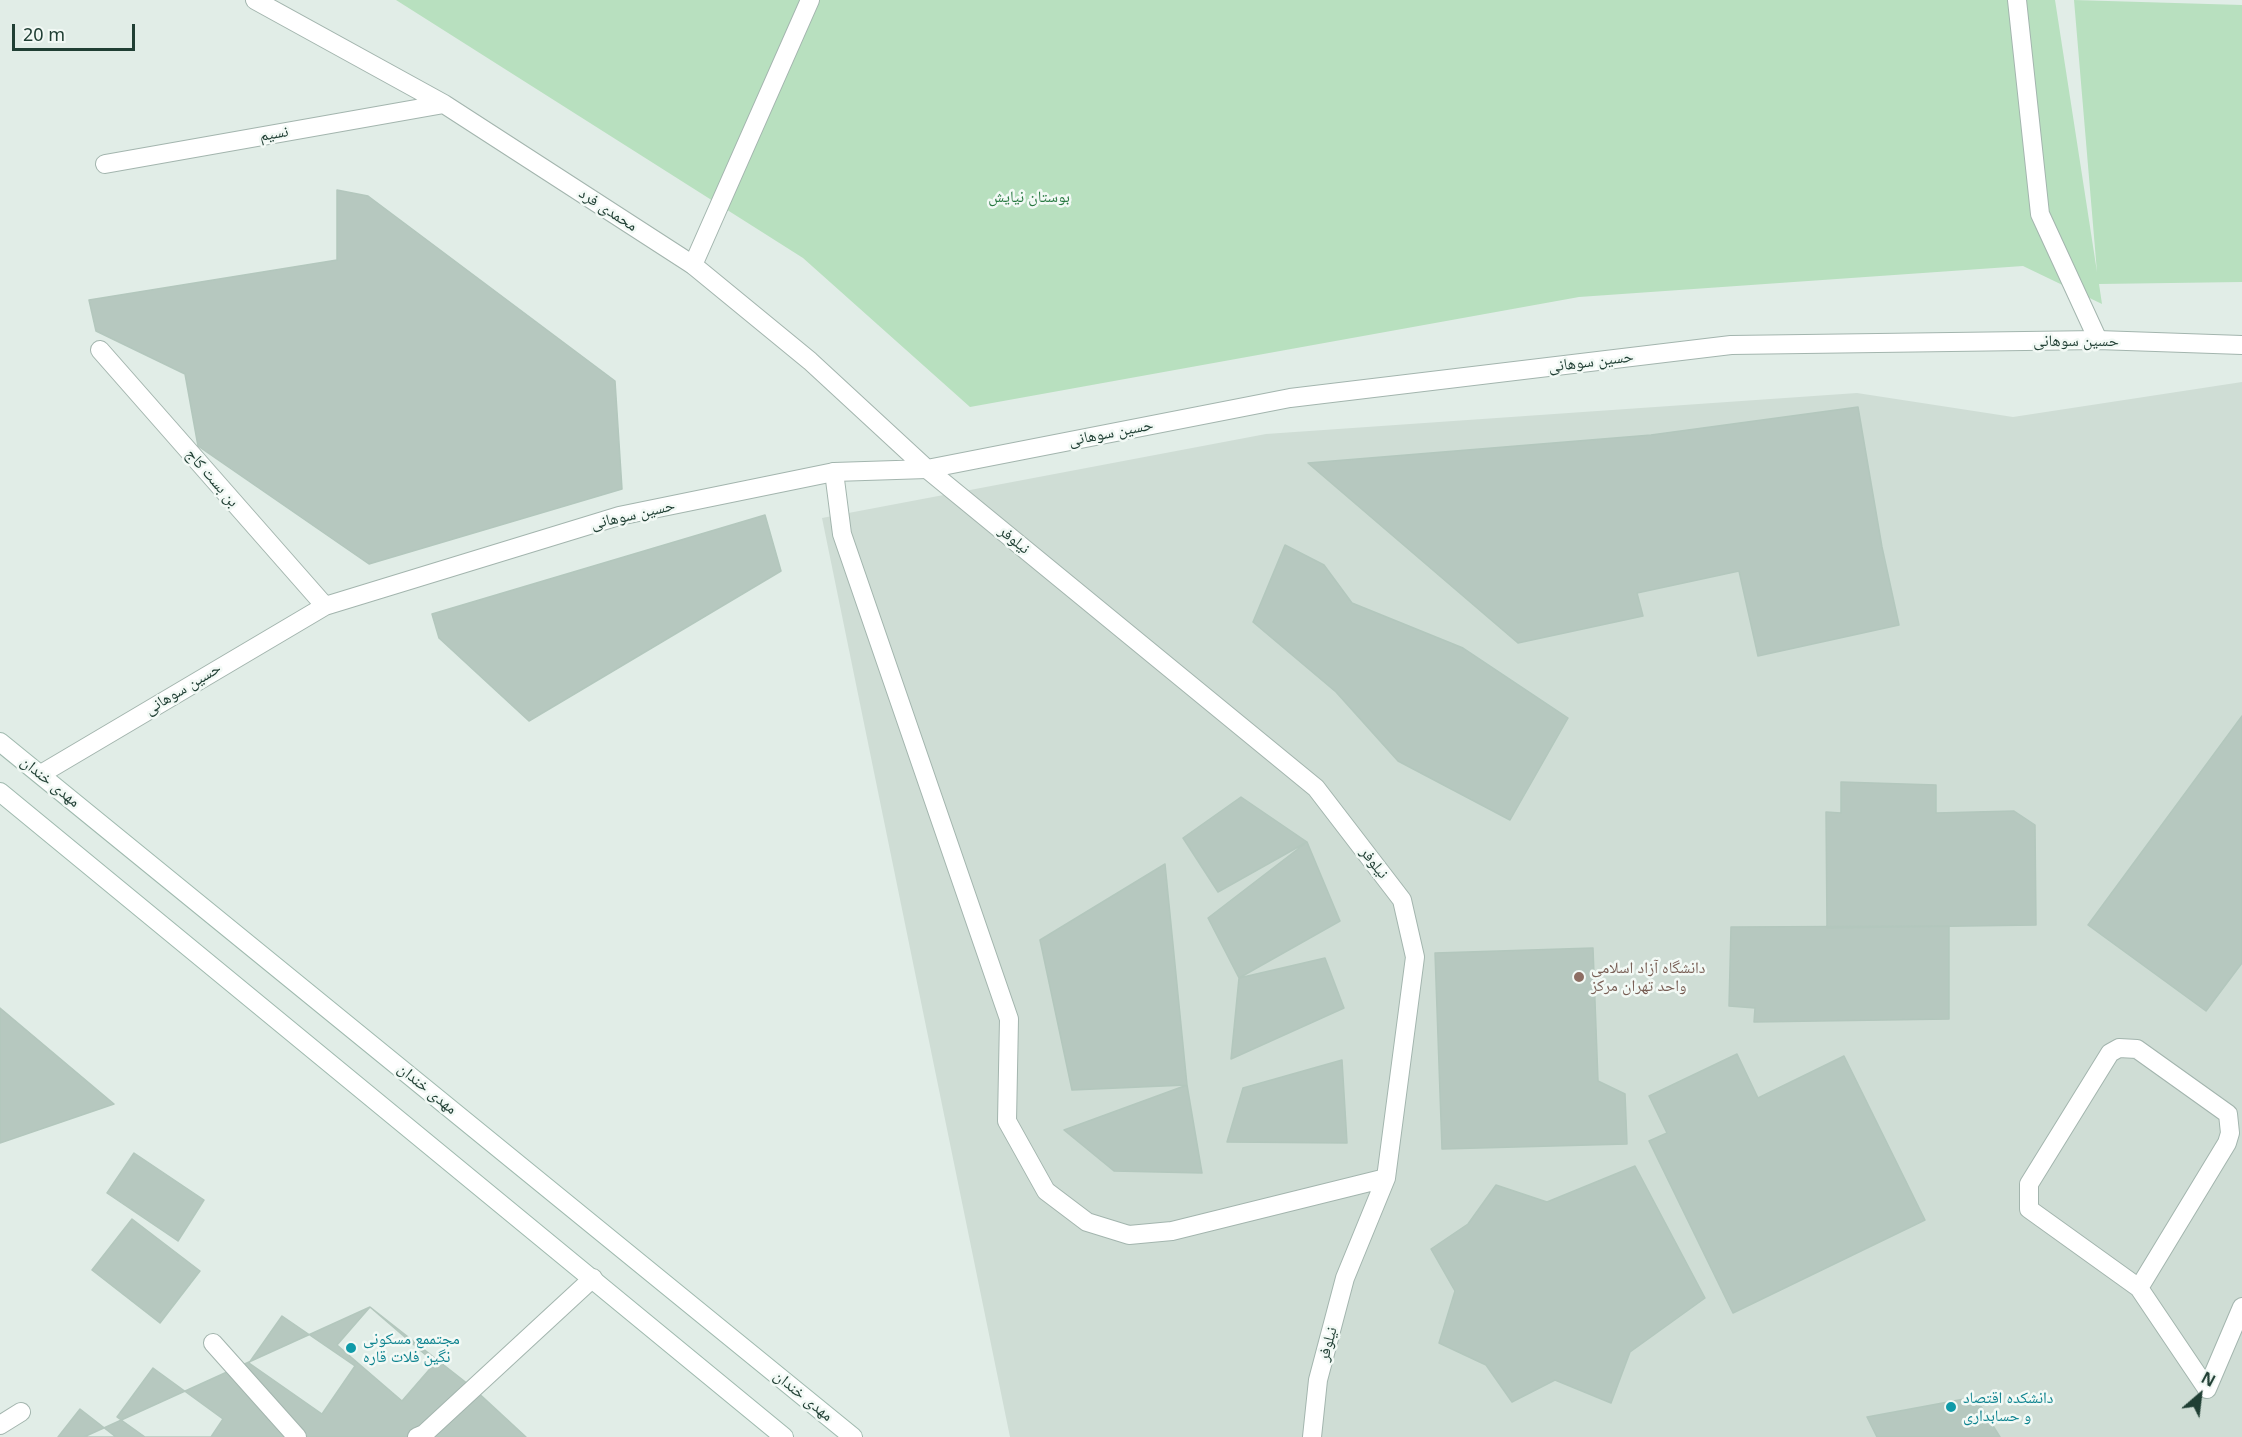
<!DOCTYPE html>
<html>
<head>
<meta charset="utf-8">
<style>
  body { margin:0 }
  #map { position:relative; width:2242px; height:1437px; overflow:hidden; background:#e1ede7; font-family:"Noto Sans",sans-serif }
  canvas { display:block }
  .north { position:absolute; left:2170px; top:1365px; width:60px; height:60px; -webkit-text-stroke:4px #f2f9f5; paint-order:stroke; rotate:28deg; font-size:16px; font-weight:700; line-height:24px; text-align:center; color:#203f34 }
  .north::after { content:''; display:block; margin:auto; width:21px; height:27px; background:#203f34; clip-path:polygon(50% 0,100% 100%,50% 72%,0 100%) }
  .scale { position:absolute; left:12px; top:24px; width:123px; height:27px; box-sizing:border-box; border:3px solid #203f34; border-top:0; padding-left:8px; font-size:18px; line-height:21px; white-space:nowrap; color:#203f34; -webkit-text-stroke:4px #f2f9f5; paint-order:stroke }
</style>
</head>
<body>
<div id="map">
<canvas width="2242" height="1437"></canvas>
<div class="north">N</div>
<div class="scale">20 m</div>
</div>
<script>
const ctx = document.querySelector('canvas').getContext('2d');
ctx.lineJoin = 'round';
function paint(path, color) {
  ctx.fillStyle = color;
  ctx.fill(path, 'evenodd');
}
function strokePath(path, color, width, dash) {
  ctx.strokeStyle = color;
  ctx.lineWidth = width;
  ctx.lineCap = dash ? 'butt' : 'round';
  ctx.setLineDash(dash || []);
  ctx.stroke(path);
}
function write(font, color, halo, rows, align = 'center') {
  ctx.font = font + ' "Noto Sans","Noto Naskh Arabic",sans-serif';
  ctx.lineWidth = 5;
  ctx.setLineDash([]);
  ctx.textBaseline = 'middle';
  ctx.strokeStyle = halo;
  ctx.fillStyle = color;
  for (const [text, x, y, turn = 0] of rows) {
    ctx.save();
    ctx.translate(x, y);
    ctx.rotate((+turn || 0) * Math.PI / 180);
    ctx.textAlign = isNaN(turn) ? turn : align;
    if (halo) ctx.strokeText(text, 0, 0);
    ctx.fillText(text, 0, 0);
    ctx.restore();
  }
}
const built = new Path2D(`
  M2242 382V1437H1010L822 518 1266 434 1857 393 2013 417Z`);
const green = new Path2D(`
  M396 0H2055L2097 272 2074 0 2242 5V282L2099 284 2102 304 2023 266 1579 297 970 407 803 258Z`);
const building = new Path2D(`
  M337 190 368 196 615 381 622 489 369 564 198 446 185 374 96 331 89 300 337 260Z
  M1858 407 1882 547 1899 625 1758 656 1739 571 1637 593 1643 616 1518 643 1308 463 1651 435Z
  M765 515 781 571 529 721 439 638 432 614Z
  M1285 545 1324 565 1352 603 1463 648 1568 718 1510 820 1398 761 1336 692 1253 622Z
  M2242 716V963L2206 1011 2088 925Z
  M1841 782 1936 785V813L2014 811 2035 825 2036 925 1827 928 1826 812 1841 813Z
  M1241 797 1307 842 1218 892 1183 838Z
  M1307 842 1340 921 1239 978 1208 918Z
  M1165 864 1187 1085 1072 1090 1040 940Z
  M1949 926V1019L1754 1022 1755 1008 1729 1006 1731 927Z
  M1593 948 1598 1081 1625 1094 1627 1144 1442 1149 1435 953Z
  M1325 958 1344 1008 1231 1059 1239 978Z
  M0 1008 114 1104 0 1143Z
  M1737 1054 1758 1098 1844 1056 1925 1220 1733 1313 1649 1141 1667 1133 1649 1096Z
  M1342 1060 1347 1143 1227 1142 1243 1088Z
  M1187 1085 1202 1173 1114 1171 1064 1130Z
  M134 1153 204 1200 178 1241 107 1193Z
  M1635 1166 1705 1298 1630 1352 1611 1403 1555 1380 1512 1402 1486 1365 1439 1343 1455 1291 1431 1249 1468 1224 1496 1185 1547 1202Z
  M132 1219 200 1271 160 1323 92 1270Z
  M370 1307 435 1363 402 1401 337 1345Z
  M370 1307 473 1388 526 1437H84Z
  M282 1316 355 1366 322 1414 249 1363Z
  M153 1368 223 1419 211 1437H145L117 1417Z
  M1975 1397 2000 1437H1877L1867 1417Z
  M80 1409 116 1437H58Z`);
const service = new Path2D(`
  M2017 0 2040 214 2098 340
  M693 265 810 0
  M927 469 1316 788 1402 900 1415 957 1386 1178 1345 1278 1318 1380 1312 1437
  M834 472 842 534 1009 1019 1007 1121 1046 1191 1087 1222 1129 1235 1172 1231 1386 1178
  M2139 1288 2227 1143 2230 1133 2228 1114 2137 1049 2119 1048 2110 1053 2029 1184V1209L2139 1288 2207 1389
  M2207 1389 2242 1307`);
const minor = new Path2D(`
  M255 0 444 104 693 265 810 361 927 469
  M105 164 444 104
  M100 350 325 606
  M41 774 325 606 619 516 834 472 927 469 1290 398 1731 345 2098 340 2242 345
  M213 1343 297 1437
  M0 1425 21 1412
  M417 1437 424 1434 593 1278`);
const secondary = new Path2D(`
  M0 742 853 1437
  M0 792 784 1437`);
const markers = [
  [1579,977,6,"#8d6e63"],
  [351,1348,6,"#0f9aa8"],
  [1951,1407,6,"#0f9aa8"]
];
const streetNames = [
  ["نسیم",274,134,-10],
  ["محمدی فرد",608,210,33],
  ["حسین سوهانی",2076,341],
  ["حسین سوهانی",1591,362,-7],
  ["حسین سوهانی",1111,433,-11],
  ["بن بست کاج",212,478,49],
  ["حسین سوهانی",633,515,-13],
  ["نیلوفر",1014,540,39],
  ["حسین سوهانی",183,689,-31],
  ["مهدی خندان",50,782,39],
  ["نیلوفر",1374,863,52],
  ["مهدی خندان",427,1089,39],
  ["نیلوفر",1328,1344,-75],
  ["مهدی خندان",803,1396,39]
];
const parkNames = [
  ["بوستان نیایش",1029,197]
];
const educationNames = [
  ["دانشگاه آزاد اسلامی",1591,968],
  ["واحد تهران مرکز",1591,986]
];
const cultureNames = [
  ["مجتممع مسکونی",363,1339],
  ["نگین فلات قاره",363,1357],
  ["دانشکده اقتصاد",1963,1398],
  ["و حسابداری",1963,1416]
];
paint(built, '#cfddd5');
paint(green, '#b8e0bf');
paint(building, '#b6c8bf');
strokePath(building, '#b3c7bd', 1.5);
strokePath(service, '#a3b5ae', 20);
strokePath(minor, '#a3b5ae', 20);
strokePath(secondary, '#9fb9ae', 20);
strokePath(service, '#fff', 18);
strokePath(minor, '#fff', 18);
strokePath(secondary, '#fff', 18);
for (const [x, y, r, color] of markers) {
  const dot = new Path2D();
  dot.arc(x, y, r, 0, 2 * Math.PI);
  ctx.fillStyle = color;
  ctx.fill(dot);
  strokePath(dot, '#f2f9f5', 2);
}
write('16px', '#203f34', '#f2f9f5', streetNames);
write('16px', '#277940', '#f2f9f5', parkNames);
write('16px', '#785e54', '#f2f9f5', educationNames, 'left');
write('16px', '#0d838f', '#f2f9f5', cultureNames, 'left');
</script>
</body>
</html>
